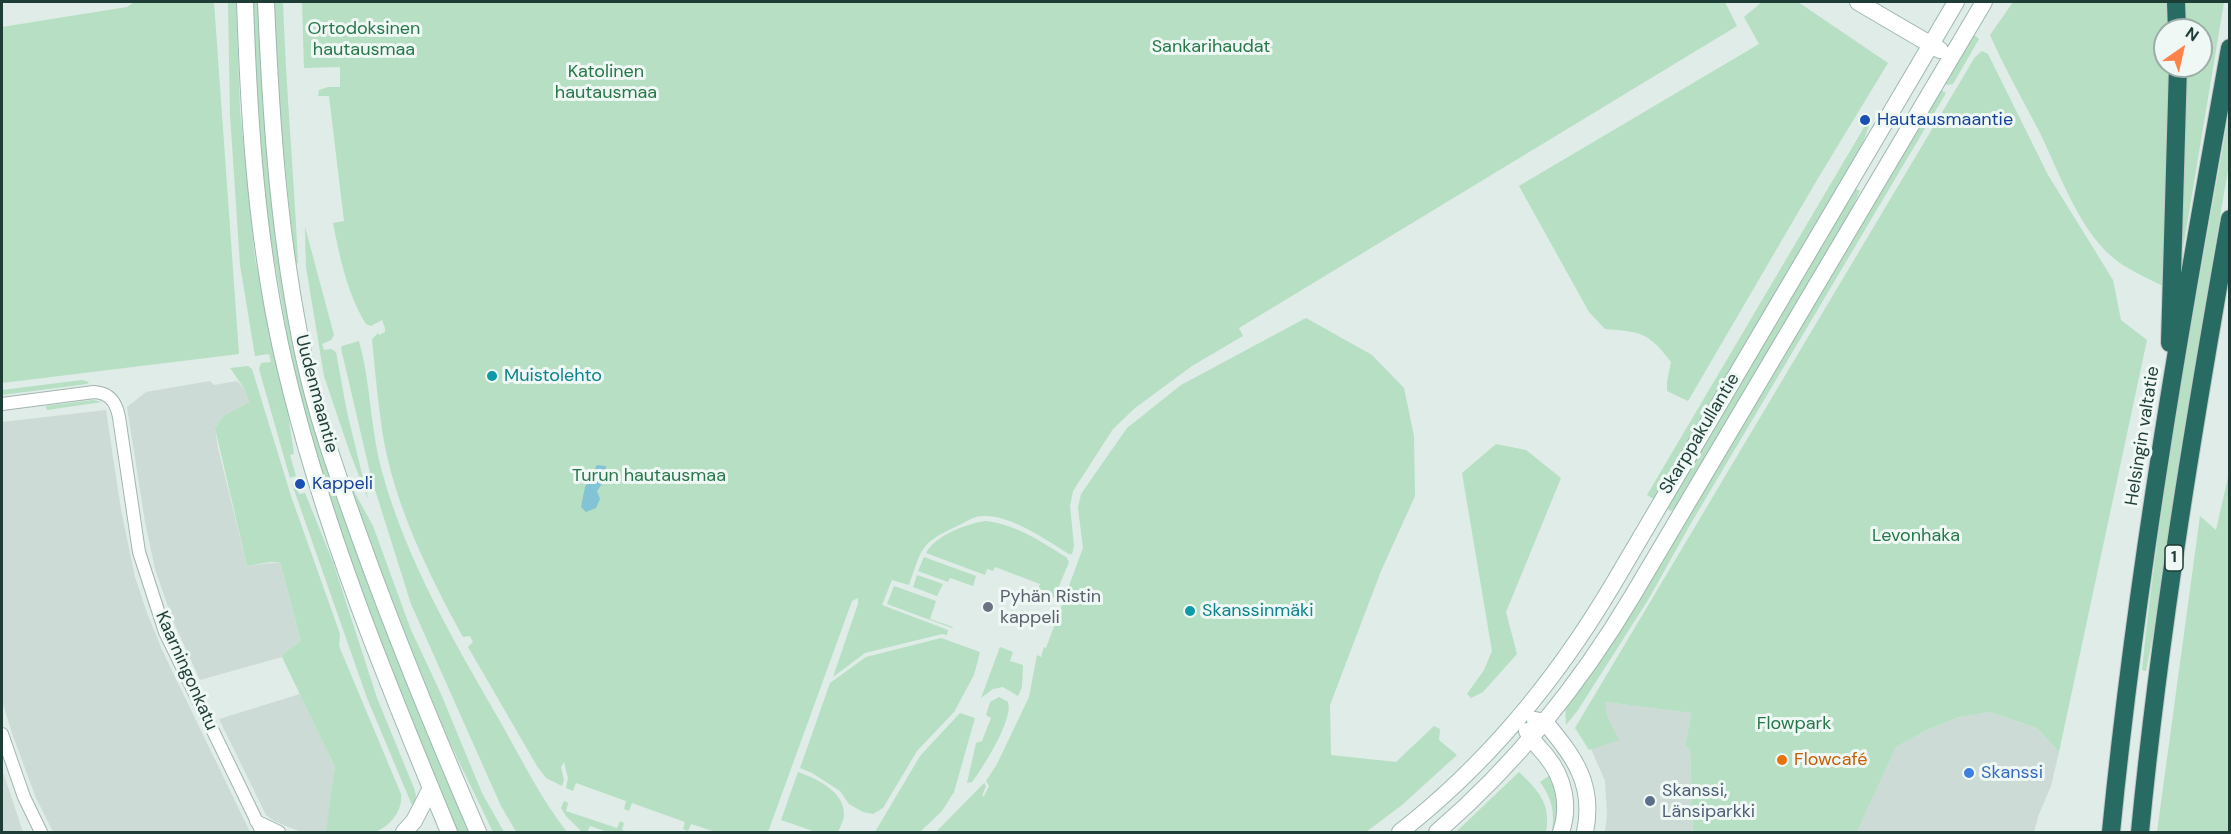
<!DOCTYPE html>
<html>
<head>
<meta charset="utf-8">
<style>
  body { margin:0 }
  #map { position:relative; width:2231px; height:834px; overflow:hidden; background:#dfece7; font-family:"DM Sans",sans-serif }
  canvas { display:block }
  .frame { position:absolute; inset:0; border:3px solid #1f3d37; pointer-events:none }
  .north { position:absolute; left:2153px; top:18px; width:60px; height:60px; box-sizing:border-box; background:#eff8f4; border:2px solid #9cada8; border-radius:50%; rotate:34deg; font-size:16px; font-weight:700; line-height:24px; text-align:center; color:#1f3d37 }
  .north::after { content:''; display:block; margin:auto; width:21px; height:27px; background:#fd834b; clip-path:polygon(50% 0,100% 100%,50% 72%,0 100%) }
</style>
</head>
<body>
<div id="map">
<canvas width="2231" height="834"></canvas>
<div class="frame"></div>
<div class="north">N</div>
</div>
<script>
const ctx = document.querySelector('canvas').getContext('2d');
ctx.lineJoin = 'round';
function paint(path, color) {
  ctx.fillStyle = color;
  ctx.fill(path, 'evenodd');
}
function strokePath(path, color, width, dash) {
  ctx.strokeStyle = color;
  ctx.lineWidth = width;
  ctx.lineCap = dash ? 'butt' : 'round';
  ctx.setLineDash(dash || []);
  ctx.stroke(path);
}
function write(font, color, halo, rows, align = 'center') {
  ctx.font = font + ' "DM Sans",sans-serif';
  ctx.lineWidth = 6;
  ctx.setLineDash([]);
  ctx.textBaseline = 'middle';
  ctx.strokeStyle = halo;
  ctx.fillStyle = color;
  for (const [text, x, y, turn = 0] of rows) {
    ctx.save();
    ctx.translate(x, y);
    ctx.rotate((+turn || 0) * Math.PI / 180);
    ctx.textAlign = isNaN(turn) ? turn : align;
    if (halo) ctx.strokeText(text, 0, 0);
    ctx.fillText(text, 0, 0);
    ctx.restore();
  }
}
const built = new Path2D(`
  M210 381 214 385 237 381 244 388 249 402 223 416 215 428 218 448 247 566 280 562 301 641 284 653 282 657 200 680 173 621 155 569 145 522 127 407 146 392Z
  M106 410 121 510 135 577 147 613 163 652 250 832H53L36 798 13 736 2 701V422Z
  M300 694 335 767 329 832H301L274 821 266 815 219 719Z
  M1605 702 1693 713 1685 747 1690 748 1693 832H1605L1607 815 1605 781 1589 744Z
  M1990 712 2037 728 2059 752 2051 786 2039 814 2034 832H1857L1896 747 1927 730 1959 717Z
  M2 769 23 832H2Z`);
const green = new Path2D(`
  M134 2H214L239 354 2 383V27L127 7Z
  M228 2H236L240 110 255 259 288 413 294 454 290 455 296 476 290 478 259 369 261 363 271 362 269 354 255 356 240 265 230 114Z
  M253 2H260L294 337 470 832H456L397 691 325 488 300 393 288 339 266 211 254 90Z
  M274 2H283C286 89 294 176 298 263L295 264 276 75Z
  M302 2H1725L1737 26 1239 328 1243 336 1192 366 1135 408 1113 429 1073 491 1070 506 1074 546 1072 554H1069C1046 540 1005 510 976 517 969 519 962 524 955 527 919 544 922 549 909 585L892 580 882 605 948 630 947 635 942 634 865 653 833 677 858 604V598L852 601 768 832H716L691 824 688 831 683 829 685 822 632 803 629 811 624 809 626 801 576 783 573 791 566 788 568 778 564 762 561 767 564 780 562 786 546 778 537 766 468 647 473 642 470 636 463 637C429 575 395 506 383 436 378 404 375 371 372 339L378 333 379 335 385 332V328L382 320 371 326 366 324C347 293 340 258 333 223L344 221 329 96H318L319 90 328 87H340V67L304 68Z
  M1762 2H1798L1888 63 1817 180 1688 401 1667 391V382L1671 362C1648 332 1642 332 1605 329L1589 312 1519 186 1759 44 1744 17Z
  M2013 2H2166L2168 30H2165V66H2168C2169 139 2169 213 2163 286 2145 277 2126 269 2111 256 2077 225 2060 174 2040 133 2023 100 2005 69 1990 35Z
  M2182 2H2224L2182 255V66H2201V30H2182Z
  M1972 33 1979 39 1953 84 1947 85 1943 83Z
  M1982 51 1988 54 2048 175 2113 280 2121 320 2147 340 2059 752 2037 728 1990 712 1959 717 1927 730 1896 747 1857 832H1693L1690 748 1685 747 1692 713 1605 702 1607 716 1619 740 1589 750 1575 728 1975 57Z
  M1939 89 1946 93 1690 525 1648 600 1578 710 1566 725 1565 707Z
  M2229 113V164L2181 447 2155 625 2146 671 2142 670C2161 483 2196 298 2229 113Z
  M1866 124 1869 126 1857 158 1655 500 1647 495Z
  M1854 188 1860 191 1848 217 1678 505 1671 511 1666 508Z
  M305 227 334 335 331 340 322 344 324 350 331 349 336 352 347 412 368 499 349 450 324 376 306 267Z
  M1306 318 1372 355 1404 388 1414 436 1415 496 1381 571 1330 705 1331 755 1396 762 1434 726 1440 729 1439 740 1457 755 1402 805 1366 832H936L984 783 986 786 982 796H984L989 786 986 781 997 764 1029 697 1037 655 1041 657 1044 647 1046 648 1083 548 1078 508 1081 494 1127 428 1181 385Z
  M359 341C371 383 370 429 382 472 407 562 455 643 501 723 522 760 541 799 567 832H517L515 830 501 806 411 604 371 477 341 348 342 346Z
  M248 366 252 369 291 496 340 634 339 646 401 794C403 810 391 826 375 832 365 834 338 833 326 832L335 767 282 657 284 653 301 641 280 562H270L247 566 215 428 223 416 249 402 244 388 230 368Z
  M82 380 89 382 87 384 2 395V390Z
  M93 400 102 402 47 410 46 406Z
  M1496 444 1526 450 1561 478 1506 612 1517 654 1483 692 1471 698 1467 694 1484 670 1492 651 1462 473Z
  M343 471 373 526 411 630 441 694 482 793 504 832H493L447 737 405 634Z
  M2229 473V832H2157L2200 516 2216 530Z
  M295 483 299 494 305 493 333 562 377 698 414 788 416 796 414 810 367 698 292 484Z
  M985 521C1016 524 1041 542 1066 557L1069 562 1054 598 1037 592 1040 584 995 567 993 571 987 569 985 575 926 553C936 535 966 524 985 521Z
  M924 557 976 576 973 586 950 578 948 582 918 571Z
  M917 575 943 584 937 596 913 587Z
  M894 586 936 601 930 619 953 627 952 628 887 604Z
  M941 638 980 652 974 675 954 712 917 751 883 808 873 814 863 812 849 804 840 791 812 773 800 768 830 683 866 657Z
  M1000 647 1013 652 1010 661 1023 665 1022 687 1018 696 1003 687 993 689 981 698Z
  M999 697 1008 702C1014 718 983 768 972 782L967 783 976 743 982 741 991 718 986 715 990 702Z
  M960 713 975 718 954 792 942 811 920 832H875L920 756Z
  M798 772C816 778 845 792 844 815 844 820 840 827 838 832H816L781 820Z
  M1519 772C1539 791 1551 804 1546 832H1456Z
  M1550 775 1559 797 1557 832H1552C1555 813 1552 798 1540 782Z
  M564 801 568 803 566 811 617 828 620 821 624 823 622 830 629 832H608L590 826 587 832H582L566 816 561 808Z`);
const water = new Path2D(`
  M597 465 606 466V478L597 491 600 499 596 508 586 512 581 507 585 487Z`);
const street = new Path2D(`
  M2 404 94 392C110 393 116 402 119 417L139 552 165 632 262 832
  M2 734 24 797 41 832
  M256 821 279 832`);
const secondary = new Path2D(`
  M245 2C249 123 257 247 285 366 323 528 386 680 449 832
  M266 2C271 121 279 240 304 357 317 419 339 479 360 538 396 638 436 735 478 832
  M1858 2 1940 50
  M1535 720 1545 722C1574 757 1595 784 1585 832
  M1527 731C1532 741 1540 748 1547 757 1564 778 1570 806 1561 832
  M404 832 414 821 431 788
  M1400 832C1486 765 1556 680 1612 586L1956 2
  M1437 832C1515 765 1580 684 1633 595L1984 2`);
const highway = new Path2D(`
  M2176 2 2177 30
  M2170 343 2178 66
  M2111 832C2137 570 2183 308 2230 48
  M2140 832C2160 626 2194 422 2230 219`);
const markers = [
  [1865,120,6,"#1a4fb4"],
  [492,376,6,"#0f9aa8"],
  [300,484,6,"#1a4fb4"],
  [988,607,6,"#6b7280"],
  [1190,611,6,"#0f9aa8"],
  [1782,760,6,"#e8710a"],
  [1969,773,6,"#3f7fe0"],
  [1650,801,6,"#5c6f8a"]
];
const shields = [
  [2174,558,18]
];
const shieldNames = [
  ["1",2174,558]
];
const parkNames = [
  ["Ortodoksinen",364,29],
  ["hautausmaa",364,50],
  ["Sankarihaudat",1211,47],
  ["Katolinen",606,72],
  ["hautausmaa",606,93],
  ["Turun hautausmaa",649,476],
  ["Levonhaka",1916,536],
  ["Flowpark",1794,724]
];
const transitNames = [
  ["Hautausmaantie",1877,120],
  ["Kappeli",312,484]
];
const cultureNames = [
  ["Muistolehto",504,376],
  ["Skanssinmäki",1202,611]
];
const streetNames = [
  ["Uudenmaantie",316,394,75],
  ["Skarppakullantie",1700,434,-59],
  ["Helsingin valtatie",2143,436,-81],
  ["Kaarningonkatu",186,671,66]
];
const worshipNames = [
  ["Pyhän Ristin",1000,597],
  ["kappeli",1000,618]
];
const foodNames = [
  ["Flowcafé",1794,760]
];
const shopNames = [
  ["Skanssi",1981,773]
];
const serviceNames = [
  ["Skanssi,",1662,791],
  ["Länsiparkki",1662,812]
];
paint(built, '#cddbd6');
paint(green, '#b6dfc3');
paint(water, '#82c3d6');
strokePath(street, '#a2b4af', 14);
strokePath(secondary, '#9db8b0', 18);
strokePath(highway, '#c0c9c7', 20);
strokePath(street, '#fff', 12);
strokePath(secondary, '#fff', 16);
strokePath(highway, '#286b62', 18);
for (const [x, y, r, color] of markers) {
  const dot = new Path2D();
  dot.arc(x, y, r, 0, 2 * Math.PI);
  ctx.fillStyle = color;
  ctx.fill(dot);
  strokePath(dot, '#eff8f4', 2);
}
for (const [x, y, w] of shields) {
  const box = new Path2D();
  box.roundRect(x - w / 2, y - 13, w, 26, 4.5);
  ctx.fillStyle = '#eff8f4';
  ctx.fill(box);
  strokePath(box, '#1f3d37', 1.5);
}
write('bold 16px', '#1f3d37', null, shieldNames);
write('18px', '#26774a', '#eff8f4', parkNames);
write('18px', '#164399', '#eff8f4', transitNames, 'left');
write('18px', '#0d838f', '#eff8f4', cultureNames, 'left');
write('18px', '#1f3d37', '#eff8f4', streetNames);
write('18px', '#5b616d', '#eff8f4', worshipNames, 'left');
write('18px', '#c56008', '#eff8f4', foodNames, 'left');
write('18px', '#366cbe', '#eff8f4', shopNames, 'left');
write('18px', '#4e5e75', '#eff8f4', serviceNames, 'left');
</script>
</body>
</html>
